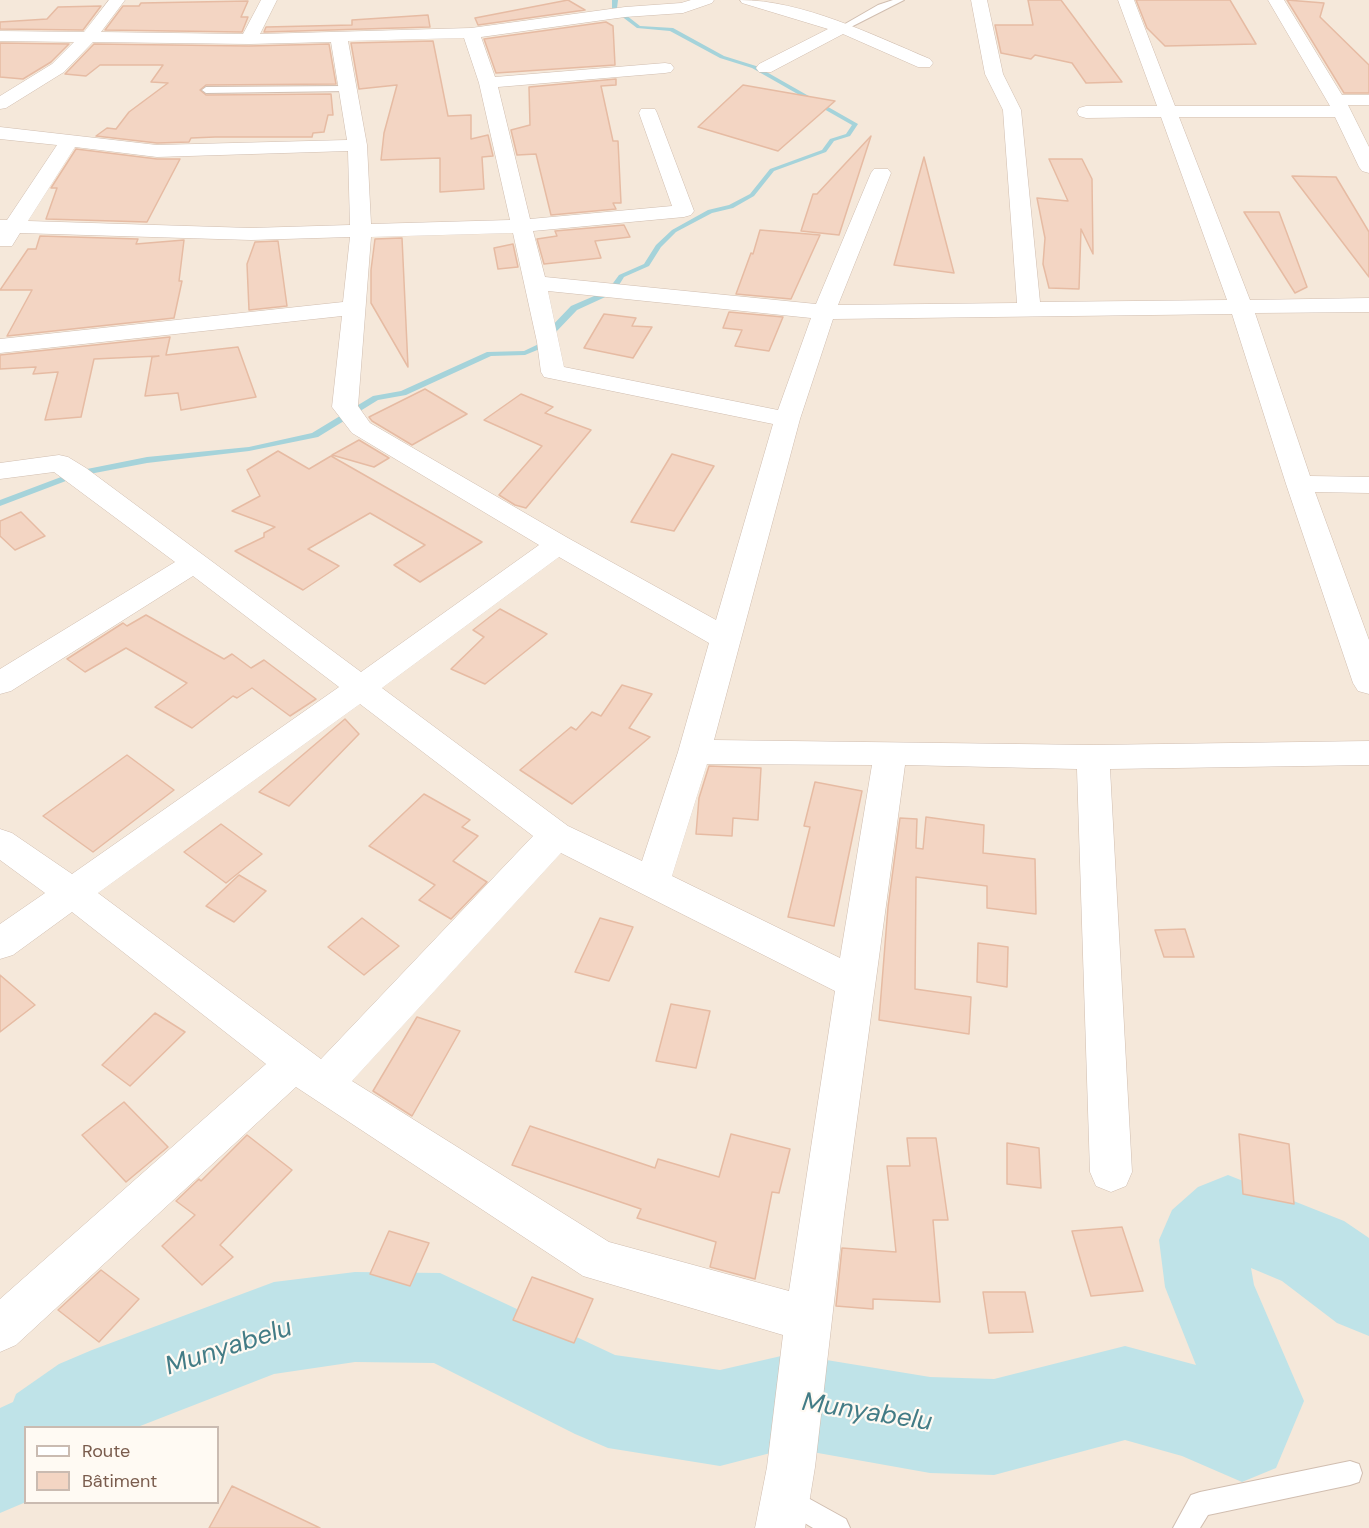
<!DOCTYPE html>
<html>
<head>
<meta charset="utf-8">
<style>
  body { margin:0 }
  #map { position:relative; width:1369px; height:1528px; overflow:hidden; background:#fdf6ec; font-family:"DM Sans",sans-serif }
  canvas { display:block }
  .legend { position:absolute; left:24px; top:1426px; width:195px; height:78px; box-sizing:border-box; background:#fffaf3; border:2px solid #cabbb1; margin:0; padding:8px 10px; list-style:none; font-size:18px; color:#7a5c4d }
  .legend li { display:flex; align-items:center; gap:12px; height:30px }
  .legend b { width:30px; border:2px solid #cabbb1 }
</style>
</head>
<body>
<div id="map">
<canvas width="1369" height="1528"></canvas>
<ul class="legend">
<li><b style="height:8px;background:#fff"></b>Route</li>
<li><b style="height:16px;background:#f3d5c3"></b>Bâtiment</li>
</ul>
</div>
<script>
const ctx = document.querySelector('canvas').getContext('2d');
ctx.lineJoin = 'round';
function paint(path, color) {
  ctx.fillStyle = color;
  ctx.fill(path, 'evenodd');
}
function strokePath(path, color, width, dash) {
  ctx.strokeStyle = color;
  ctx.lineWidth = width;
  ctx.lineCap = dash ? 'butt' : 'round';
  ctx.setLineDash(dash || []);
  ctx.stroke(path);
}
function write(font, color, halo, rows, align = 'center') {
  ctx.font = font + ' "DM Sans",sans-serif';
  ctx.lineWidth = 4.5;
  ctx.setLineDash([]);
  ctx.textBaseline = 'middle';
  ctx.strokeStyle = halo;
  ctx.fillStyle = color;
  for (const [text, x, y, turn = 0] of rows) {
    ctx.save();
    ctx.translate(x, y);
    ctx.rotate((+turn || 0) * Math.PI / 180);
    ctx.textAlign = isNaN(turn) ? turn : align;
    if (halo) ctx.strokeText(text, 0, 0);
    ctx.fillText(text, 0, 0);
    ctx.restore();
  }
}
const residential = new Path2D(`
  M0 0H1369V1528H0ZM26 1428H218V1502H26Z`);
const stream = new Path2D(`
  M612 0H618L617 8 640 26 673 28 724 56 756 66 858 124 850 136 834 141 826 152 774 171 754 196 733 208 712 213 676 232 661 247 649 266 624 277 614 293 577 310 555 333 552 344 525 355 491 356 406 395 378 400 318 437 249 451 147 463 79 476 0 506V500L77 471 147 457 249 447 312 433 373 396 401 391 487 352 524 351 545 341 548 330 571 306 608 290 619 275 644 264 656 245 672 230 708 210 729 205 750 194 770 169 822 150 830 139 846 134 852 125 752 68 720 58 670 31 637 28 612 9Z`);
const river = new Path2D(`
  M1228 1175 1344 1221 1369 1238V1336L1337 1323 1282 1281 1251 1268 1254 1285 1304 1401 1276 1468 1242 1482 1182 1456 1125 1440 994 1475 930 1473 790 1448 720 1466 608 1448 575 1434 434 1363 355 1362 274 1374 135 1428H26V1502L0 1513V1408L13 1402 16 1394 59 1364 92 1350 274 1282 355 1272 440 1273 615 1355 720 1370 790 1354 930 1377 994 1379 1125 1346 1196 1365 1165 1287 1159 1240 1172 1210 1198 1187Z`);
const building = new Path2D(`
  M568 0 585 10 478 25 475 18Z
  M1028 0H1061L1122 82 1086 83 1072 63 1035 55 1031 59 1001 53 995 25H1033Z
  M1136 0H1230L1256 44 1165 46 1147 28Z
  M1287 0 1324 3 1320 17 1369 65V93H1344Z
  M248 1 241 17H248L242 32 105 30 123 6H139L141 3Z
  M101 6 83 30 0 29V22L47 19 58 7Z
  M428 15 430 27 264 32 266 27 352 25V20Z
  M606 22 613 26 615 65 496 73 484 39Z
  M433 41 448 116 471 115V139L488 135 493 156 482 157 484 189 440 192V158L381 160 384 133 397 85 359 89 351 43Z
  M0 43 69 44 51 62 23 79 0 77Z
  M94 44 249 46 329 44 336 84 206 85 200 90 206 95 331 94 333 115H328L324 132 313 133 312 137H215L191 138 189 142 157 143 96 136 107 128 116 129 129 112 168 83 151 82 163 65H100L86 76 65 74Z
  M616 79V85L601 86 613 141H618L621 203H613L616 209 551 215 536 154 517 155 511 130 530 125 529 87Z
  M743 85 835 101 778 151 698 127Z
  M871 136 839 235 801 231 813 194H817Z
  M76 149 157 159H180L147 222 46 219 57 188H51Z
  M924 157 938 212 954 273 894 265Z
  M1049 159H1082L1092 179 1093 254 1081 229 1079 289 1049 288 1043 264 1045 238 1037 198 1068 201Z
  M1292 176 1336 177 1369 232V277Z
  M1244 212H1279L1307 287 1295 293Z
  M624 225 630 237 595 241 601 258 544 264 537 239 557 236 555 231Z
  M760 230 820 235 791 299 736 294 751 253 753 254Z
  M40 236 138 239 136 244 184 240 179 281H182L174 318 7 336 32 290H0L28 249H36Z
  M402 238 408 367 371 303V270L375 239Z
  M278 241 287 306 249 310 247 264 255 242Z
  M513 244 518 267 498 269 494 248Z
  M729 312 783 317 769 351 735 346 742 330 723 328Z
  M604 314 636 318 632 326 652 327 633 358 584 348Z
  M170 337 166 355 238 347 256 397 181 410 178 393 145 396 152 357 159 356 94 359 81 417 45 420 58 372 33 374 36 367 0 369V355Z
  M425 389 467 414 412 445 372 421 369 417Z
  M521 394 553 407 545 413 591 430 526 508 515 505 499 495 542 446 484 420Z
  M359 440 389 458 374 467 332 455Z
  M278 451 309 469 331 456 482 542 420 582 394 565 425 545 370 513 308 549 339 566 303 590 235 551 264 537V533L275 527 232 511 260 496 247 470Z
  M672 454 714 466 674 531 631 522Z
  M21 512 45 536 15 550 0 536V521Z
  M500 609 547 634 485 684 451 669 484 637 473 630Z
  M146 615 224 659 232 654 251 668 264 660 316 699 290 716 252 688 237 698 233 696 192 728 155 707 187 683 126 648 85 672 67 659 123 623 127 626Z
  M622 685 652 694 629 728 650 737 572 804 520 770 571 727 576 730 592 712 601 716Z
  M345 719 359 734 289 806 259 792Z
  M127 755 174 790 93 852 43 816Z
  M709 766 761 768 758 820 733 818 732 836 696 834 699 798Z
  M815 782 862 791 834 926 788 917 810 827 804 826Z
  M424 794 470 820 462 827 478 836 453 861 487 882 451 919 419 900 435 885 369 846Z
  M926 817 984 825 983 853 1035 859 1036 914 987 908V886L916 877 915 989 971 997 969 1034 879 1020 888 907 900 818 917 819 916 848 923 849Z
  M221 824 262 854 226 883 184 852Z
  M239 875 266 891 234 922 206 906Z
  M362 918 399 946 364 975 328 947Z
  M600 918 633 927 609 981 575 972Z
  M1185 929 1194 957H1164L1155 930Z
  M978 943 1008 947 1007 987 977 982Z
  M0 975 35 1005 0 1032Z
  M671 1004 710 1011 696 1068 656 1061Z
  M155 1013 185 1032 130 1086 102 1065Z
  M417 1017 460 1031 412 1116 373 1091Z
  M124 1102 168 1147 126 1182 82 1135Z
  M530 1126 655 1168 658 1159 719 1177 731 1134 790 1149 779 1193 772 1192 755 1279 710 1267 716 1242 637 1218 641 1209 512 1165Z
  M1239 1134 1289 1144 1294 1204 1243 1194Z
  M247 1135 292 1170 220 1245 233 1257 202 1285 162 1246 195 1215 176 1201 199 1179 201 1181Z
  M907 1138H936L948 1220H933L940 1302 873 1299V1309L836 1306 842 1248 896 1252 887 1166H910Z
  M1007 1143 1039 1148 1041 1188 1007 1184Z
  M1122 1227 1143 1291 1091 1296 1072 1231Z
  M389 1231 429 1243 410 1286 370 1274Z
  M101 1270 139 1299 99 1342 58 1310Z
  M532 1277 593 1299 574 1343 513 1320Z
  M983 1292H1025L1033 1332 989 1333Z
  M232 1486 320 1528H209Z`);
const lane = new Path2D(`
  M893 0H904L845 30 838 28 878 5Z
  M346 86 350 89 349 91 206 93 202 90 206 87Z
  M1350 1461 1359 1464 1362 1473 1359 1482 1350 1485 1208 1515 1200 1528H1173L1191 1495 1200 1492Z
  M790 1488 846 1519 850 1528H813L781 1509 778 1500 781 1491Z`);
const street = new Path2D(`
  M109 0H125L101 32 243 34 261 0H277L260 34 471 28 625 7 681 3 691 0H714L712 3 683 13 625 17 481 37 495 77 665 63 671 64 674 68 671 72 665 73 498 87 530 219 672 206 639 113 641 109H655L657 113 694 211 691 215 684 217 533 231 545 277 816 304 871 173 874 169H888L891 173 838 305 1017 303 1003 110 985 74 971 0H987L1003 74 1021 110 1040 302 1227 300 1161 117 1086 118 1079 116 1077 112 1079 108 1086 106H1157L1118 0H1134L1175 106H1330L1268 0H1284L1342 95H1369V105H1348L1369 147V173L1362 171 1359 167 1335 117H1179L1250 300 1369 298V312L1255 313 1310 476 1369 477V493L1315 492 1369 640V694L1358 691 1353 683 1286 484 1232 314 833 319 800 419 714 740 1093 745 1369 741V765L1110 769 1132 1172 1126 1186 1111 1192 1096 1186 1090 1172 1077 769 905 765 844 1215 815 1467 805 1528H755L767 1467 783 1335 583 1276 296 1087 16 1345 0 1352V1299L266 1064 72 912 13 955 0 959V924L45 893 0 860V829L12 833 72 874 339 687 193 576 11 691 0 694V669L175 562 54 472 0 479V463L59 455 68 457 86 468 361 672 539 545 352 433 332 407 342 316 0 353V339L343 302 350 237 251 240 20 233 12 246H0V220H7L57 145 0 139V127L157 145 347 140 331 42 249 44 93 42 64 72 6 108 0 109V96L52 64 74 42 0 41V31L84 32ZM464 38 479 83 510 220 371 224 367 145 348 41ZM75 147 157 157 348 151 350 225 251 228 28 221ZM513 233 537 342 541 372 544 377 773 424 716 620 568 538 370 423 358 406 371 237ZM548 291 811 318 778 410 564 367ZM559 557 709 643 678 752 642 861 568 826 382 688ZM360 704 533 836 321 1059 98 893ZM707 764 872 765 840 958 672 876ZM561 853 835 991 789 1291 609 1242 352 1081Z
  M740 0C802 0 873 35 930 59L933 63 930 67H918L843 34 771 72H759L756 68 759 64 828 29 742 3Z`);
const nearWaternames = [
  ["Munyabelu",229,1348,-18],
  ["Munyabelu",867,1413,9]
];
paint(residential, '#f5e8da');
paint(stream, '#a5d3da');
paint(river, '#bfe3e8');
paint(building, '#f3d5c3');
strokePath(building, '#e6bba3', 1.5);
strokePath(lane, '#d1beb0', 2);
strokePath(street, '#d1beb0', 1);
paint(lane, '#fff');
paint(street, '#fff');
write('italic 26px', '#437c86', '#fffaf3', nearWaternames);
</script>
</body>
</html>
